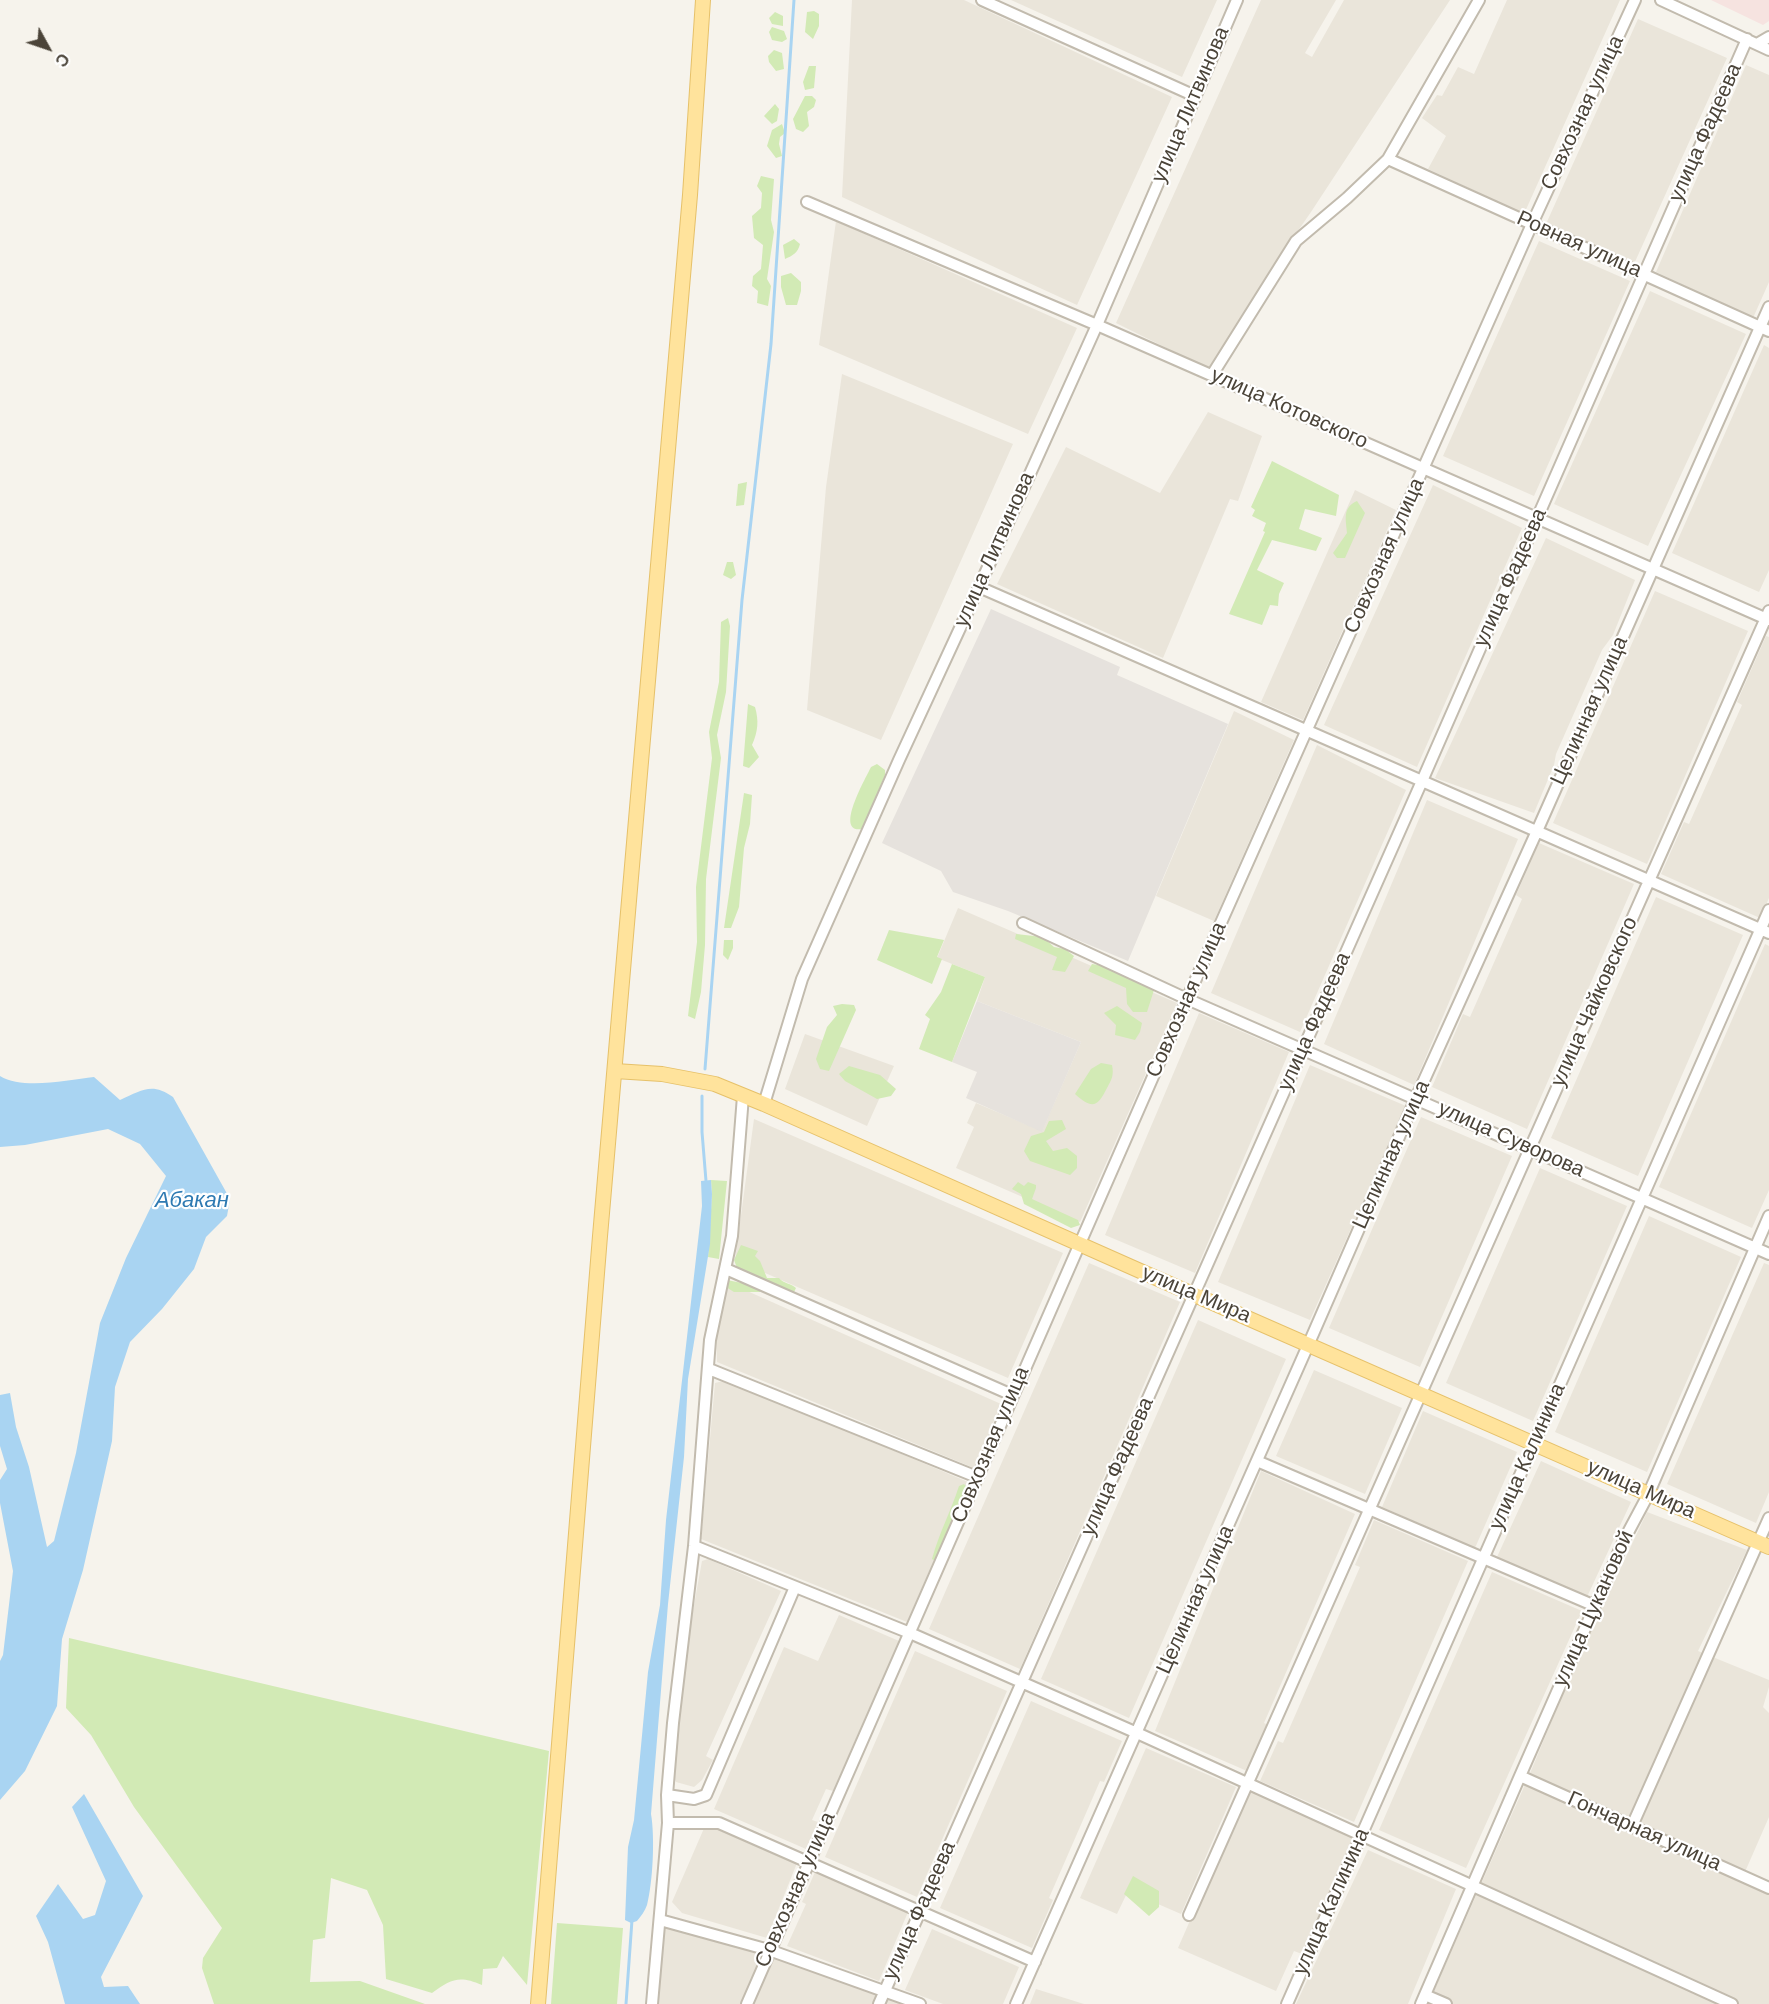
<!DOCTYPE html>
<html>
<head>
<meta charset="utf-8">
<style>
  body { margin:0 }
  #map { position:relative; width:1769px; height:2004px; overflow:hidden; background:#f6f3ec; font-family:"DM Sans",sans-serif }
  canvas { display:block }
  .north { position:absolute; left:18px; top:18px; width:60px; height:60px; -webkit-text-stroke:4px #fff; paint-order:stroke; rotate:130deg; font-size:16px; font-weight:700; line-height:24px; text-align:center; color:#4b4439 }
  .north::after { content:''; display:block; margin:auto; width:21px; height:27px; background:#4b4439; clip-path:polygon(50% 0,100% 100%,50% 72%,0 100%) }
</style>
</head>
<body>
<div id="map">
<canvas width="1769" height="2004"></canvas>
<div class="north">С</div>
</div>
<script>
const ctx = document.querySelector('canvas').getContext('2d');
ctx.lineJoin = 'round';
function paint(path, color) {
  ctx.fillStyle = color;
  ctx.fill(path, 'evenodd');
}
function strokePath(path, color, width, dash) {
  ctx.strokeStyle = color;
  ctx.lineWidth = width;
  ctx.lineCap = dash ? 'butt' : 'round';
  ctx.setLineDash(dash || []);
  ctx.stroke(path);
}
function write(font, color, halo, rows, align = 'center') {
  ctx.font = font + ' "DM Sans",sans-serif';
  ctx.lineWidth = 4.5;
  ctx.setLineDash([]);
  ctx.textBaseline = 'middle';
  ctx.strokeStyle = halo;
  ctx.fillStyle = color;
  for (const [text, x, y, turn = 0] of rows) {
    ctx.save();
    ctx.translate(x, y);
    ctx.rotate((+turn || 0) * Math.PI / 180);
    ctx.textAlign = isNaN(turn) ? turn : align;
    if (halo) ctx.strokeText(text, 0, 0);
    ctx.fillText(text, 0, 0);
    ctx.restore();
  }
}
const residential = new Path2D(`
  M852 0H964L1172 97 1077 305 842 197Z
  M1011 0H1217L1182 77Z
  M1261 0H1336L1305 53 1312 57 1344 0H1450L1311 212 1264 280 1209 369 1116 323Z
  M1507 0H1620L1524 214 1428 169 1446 136 1422 118 1437 95 1442 96 1458 67 1474 74Z
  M1638 19 1727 58 1634 264 1546 224Z
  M1746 65 1769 75V282L1753 318 1656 272Z
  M836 221 1077 328 1028 434 819 345Z
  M1539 241 1630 281 1534 496 1443 456Z
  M1650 291 1746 334 1648 546 1554 504Z
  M1764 345 1769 348V570L1759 592 1672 553Z
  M842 374 1013 444 881 740 807 710 826 487Z
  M1208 412 1262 436 1238 501 1230 499 1163 658 997 584 1066 447 1160 493Z
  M1433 485 1522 528 1417 767 1324 725Z
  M1355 490 1396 510 1303 720 1261 702Z
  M1546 538 1635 580 1613 635 1602 650 1556 754 1554 765 1534 813 1435 778Z
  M1655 591 1748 631 1647 864 1553 823Z
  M1766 636 1769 637V898L1760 918 1661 874 1684 822 1689 824 1742 705 1737 702Z
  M1234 711 1294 740 1214 921 1156 896Z
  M1317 745 1406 790 1300 1032 1211 993Z
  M1427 800 1518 839 1414 1085 1324 1044Z
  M1539 843 1634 884 1527 1129 1432 1087 1463 1014 1470 1017 1522 899 1516 895Z
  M1656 897 1743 935 1638 1176 1551 1138Z
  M958 908 1177 1003 1080 1222 956 1168 974 1127 967 1123 976 1103 1042 1131 1081 1042 977 1001 985 977 937 958Z
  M1765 944 1769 946V1190L1752 1228 1659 1187Z
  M1199 1013 1289 1052 1195 1273 1105 1235Z
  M805 1034 894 1066 867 1126 785 1089Z
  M1310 1065 1406 1106 1310 1320 1218 1282Z
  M1421 1117 1512 1156 1420 1367 1329 1328Z
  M754 1119 1063 1253 1008 1378 735 1260Z
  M1540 1168 1627 1206 1533 1421 1446 1383Z
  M1649 1216 1741 1257 1647 1472 1555 1432Z
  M1089 1263 1180 1302 1020 1669 929 1629Z
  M1764 1263 1769 1265V1492L1756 1523 1667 1484Z
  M727 1282 1001 1404 974 1468 717 1362 716 1330Z
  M1198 1320 1286 1359 1129 1718 1041 1679Z
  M1314 1370 1402 1408 1365 1494 1276 1456Z
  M727 1380 968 1482 907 1622 701 1539 715 1383Z
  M1423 1411 1517 1452 1475 1548 1382 1507Z
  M1541 1461 1631 1502 1587 1597 1497 1557Z
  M1261 1471 1355 1514 1264 1723 1268 1725 1247 1771 1155 1731Z
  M1647 1512 1747 1550 1698 1651 1769 1680V1687L1763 1707 1769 1713V1817L1741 1881 1769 1894V2004H1428L1531 1771 1571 1674Z
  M1374 1520 1468 1561 1354 1822 1260 1781 1278 1741 1283 1743 1360 1567 1355 1565Z
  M708 1559 781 1591 706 1756 713 1760 702 1780 694 1787 676 1782 671 1773 682 1671 702 1561Z
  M1492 1572 1582 1611 1466 1868 1379 1830Z
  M839 1615 899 1641 833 1791 826 1789 812 1820 818 1822 806 1849 714 1809 784 1647 818 1661Z
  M915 1651 1007 1691 917 1897 825 1857Z
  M1031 1701 1122 1741 1104 1782 1100 1781 1049 1898 1053 1900 1032 1948 940 1908Z
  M1146 1748 1236 1787 1181 1914 1128 1891 1117 1914 1080 1898Z
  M1247 1790 1353 1837 1302 1954 1294 1951 1276 1991 1178 1948Z
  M705 1826 719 1828 797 1863 767 1938 682 1913 672 1902Z
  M1368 1850 1456 1889 1408 2004H1296Z
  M815 1872 908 1912 879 1981 787 1946 806 1904 802 1902Z
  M667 1925 746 1947 904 2004H658L664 1930Z
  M932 1929 1019 1967 1003 2004H943L905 1990Z
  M1036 1989 1084 2004H1030Z`);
const industrial = new Path2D(`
  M991 609 1120 667 1117 675 1228 724 1128 961 1008 911 953 892 941 871 882 843Z
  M977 1001 1081 1042 1042 1132 966 1098 977 1072 952 1062Z`);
const medical = new Path2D(`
  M1711 0H1769V21L1763 25Z`);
const green = new Path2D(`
  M814 11 819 14V26L813 39 805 32 807 12Z
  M775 12 783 16V26L772 24 769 18Z
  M772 27 784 31 787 39 782 42 772 40 769 32Z
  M774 50 782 53 784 69 776 71 769 62 768 56Z
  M809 66H816L814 88 805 90 803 82Z
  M805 96H812L816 100 814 107 807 112 809 126 803 132 796 129 793 119Z
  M775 104 779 109 777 121 772 124 764 116Z
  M782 124 785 133 780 137 779 144 782 156 776 158 767 146 772 130Z
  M761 176 774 179 771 220 774 232 767 279 771 286 768 306 757 303 758 291 752 286 753 276 761 269 763 245 754 238 752 216 761 208 762 193 757 186Z
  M794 239 800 244C798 253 792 256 785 259L783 245Z
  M791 273 801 282V291L797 305H786L781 287V276Z
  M1272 461 1339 495 1336 516 1305 509 1299 529 1322 538 1316 551 1272 540 1257 570 1284 583 1279 594 1278 606 1270 605 1262 625 1229 614 1265 532 1263 531 1266 523 1252 516 1255 510 1251 507Z
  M747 482 744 505 736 506 738 484Z
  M1357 501 1365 513 1345 558H1337L1333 553 1347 533C1346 519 1342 508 1357 501Z
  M727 562H733L736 575 731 579 723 575Z
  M728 618 730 626 726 692 717 735 721 758 706 879 705 945 701 992 695 1019 688 1016 697 942 696 887 712 758 709 732 719 682 721 622Z
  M748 704 755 707C759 721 758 731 752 745L759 757 749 768 743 766Z
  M877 764 885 770V775L862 829C833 834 867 776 871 767Z
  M744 793 752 795 750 824 744 848 739 907 731 928H724Z
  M889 930 944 940 937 957 942 959 932 984 877 960Z
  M1016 934 1043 937 1054 947 1065 949 1074 956 1065 972 1052 970 1057 957 1015 939Z
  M724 940H733V948L728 960 723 955Z
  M952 964 985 977 952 1062 919 1049 930 1019 925 1015 941 992Z
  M1092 964C1118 968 1134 971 1154 990L1147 1012H1133L1127 1004 1126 988 1088 971Z
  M842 1004 854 1005 856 1010 829 1071 820 1069 816 1059 827 1027 837 1015 833 1006Z
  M1117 1006 1142 1023 1140 1032 1135 1040 1115 1035 1116 1025 1104 1013Z
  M1101 1063 1112 1065C1114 1075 1112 1079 1107 1088 1097 1108 1092 1109 1075 1094L1091 1069Z
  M849 1066 880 1075 896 1089 891 1096 877 1099 845 1081 839 1074Z
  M1062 1120 1066 1129 1046 1141 1053 1151 1067 1148 1077 1156V1168L1070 1175 1030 1161 1024 1151 1031 1136 1044 1132 1049 1121Z
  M711 1180 727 1181 719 1259 708 1257 712 1194Z
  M1018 1182 1024 1186 1028 1182 1036 1185V1188L1032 1199 1078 1220 1080 1225 1071 1228 1024 1204 1021 1194 1012 1189Z
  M741 1245 758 1251 755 1256 760 1261 767 1278H779C784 1284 791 1283 796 1288L793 1294 737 1268 734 1260Z
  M727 1280 762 1287 760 1292H734L726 1287Z
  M964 1484 968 1489 937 1562 932 1559C939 1533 951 1511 959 1486Z
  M69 1638 549 1751 527 1985 503 1956 497 1968 483 1969 482 1985C459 1975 451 1979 432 1993L386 1979 383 1925 367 1890 331 1878 325 1938 313 1940 310 1982 360 1981 425 2004H214L202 1968 203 1958 222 1928 134 1807 91 1735 66 1708Z
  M1133 1876 1159 1891V1907L1149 1916 1124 1894Z
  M557 1923 623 1928 617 2004H551Z`);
const water = new Path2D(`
  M0 1076C23 1090 68 1080 94 1077L120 1100C142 1090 152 1082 173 1097L230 1199 227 1216 206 1237 194 1269 162 1309 130 1342 115 1387 112 1441 83 1570 62 1639 57 1706 25 1771 0 1800V1661L3 1655 13 1571 0 1503V1480L7 1469 0 1446V1395L10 1393 16 1427 29 1467 47 1547 54 1541 76 1453 100 1323 126 1258 166 1176 140 1144 108 1129 25 1145 0 1147Z
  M711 1180 712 1194 710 1244 688 1379 684 1457 668 1604 651 1814C655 1837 653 1882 647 1905 645 1911 641 1916 637 1921L631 1923 625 1920 628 1847 634 1820 648 1672 660 1605 666 1520 702 1206 701 1181Z
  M84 1794 143 1896 101 1977 104 1987 128 1986 140 2004H65L48 1942 36 1916 58 1884 83 1919 95 1915 106 1881 72 1807Z`);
const stream = new Path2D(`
  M705 1069 742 600 771 344 794 0
  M702 1096V1132L706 1181
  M626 2004 632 1920`);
const minor = new Path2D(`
  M982 0 1195 96
  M1661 0 1769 50
  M1757 44 1769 37
  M1388 159 1769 331
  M807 202 1097 325 1769 620
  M1212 375 1296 241 1347 198 1388 159 1479 0
  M979 587 1769 933
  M1023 923 1187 999 1769 1254
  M764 1104 802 979 899 760 979 587 1097 325 1237 0
  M726 1269 1012 1395
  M709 1369 977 1477
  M1257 1461 1595 1606
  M694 1546 910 1633 1137 1733 1732 2004
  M1520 1776 1769 1888
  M667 1795 694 1799 706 1795 795 1587
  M668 1823H719L1035 1962
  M1632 1826 1769 1518
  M1189 1915 1769 611
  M660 1920 769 1950 920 2004
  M1425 1995 1446 2004
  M652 2004 668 1823 667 1795 673 1723 694 1546 710 1340 732 1236 743 1096
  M747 2004 1187 999 1532 224 1635 0
  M879 2004 1422 781 1747 39
  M1016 2004 1313 1334 1416 1098 1537 831 1769 307
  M1287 2004 1769 910
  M1421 2004 1520 1776 1624 1540 1648 1495 1769 1216`);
const major = new Path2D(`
  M615 1071 662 1074 715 1084 764 1104C1098 1254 1434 1399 1769 1547
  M538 2004 600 1236 690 195 703 0`);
const streetNames = [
  ["улица Литвинова",1191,105,-67],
  ["Совхозная улица",1583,113,-65],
  ["улица Фадеева",1706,133,-66],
  ["Ровная улица",1579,245,24],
  ["улица Котовского",1289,409,24],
  ["улица Литвинова",995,550,-66],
  ["Совхозная улица",1385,556,-66],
  ["улица Фадеева",1511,578,-66],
  ["Целинная улица",1590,711,-66],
  ["Совхозная улица",1187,1000,-66],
  ["улица Чайковского",1595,1002,-66],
  ["улица Фадеева",1315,1022,-66],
  ["улица Суворова",1511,1140,24],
  ["Целинная улица",1392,1155,-66],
  ["улица Мира",1196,1295,23],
  ["Совхозная улица",991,1445,-67],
  ["улица Калинина",1528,1457,-66],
  ["улица Фадеева",1118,1467,-66],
  ["улица Мира",1641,1490,24],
  ["Целинная улица",1196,1600,-66],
  ["улица Цукановой",1594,1609,-66],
  ["Гончарная улица",1644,1832,24],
  ["Совхозная улица",796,1890,-66],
  ["улица Калинина",1332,1902,-66],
  ["улица Фадеева",920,1911,-66]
];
const waterNames = [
  ["Абакан",192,1201]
];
paint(residential, '#eae5da');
paint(industrial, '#e6e2dd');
paint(medical, '#f6e3e0');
paint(green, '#d2eab5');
paint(water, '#a9d4f2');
strokePath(stream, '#a9d4f2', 3);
strokePath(minor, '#c2bbae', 14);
strokePath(major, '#e6c16a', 16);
strokePath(minor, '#fff', 10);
strokePath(major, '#ffe39c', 14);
write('21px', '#4b4439', '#fff', streetNames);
write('italic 22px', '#2e7ab2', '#fff', waterNames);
</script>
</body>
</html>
